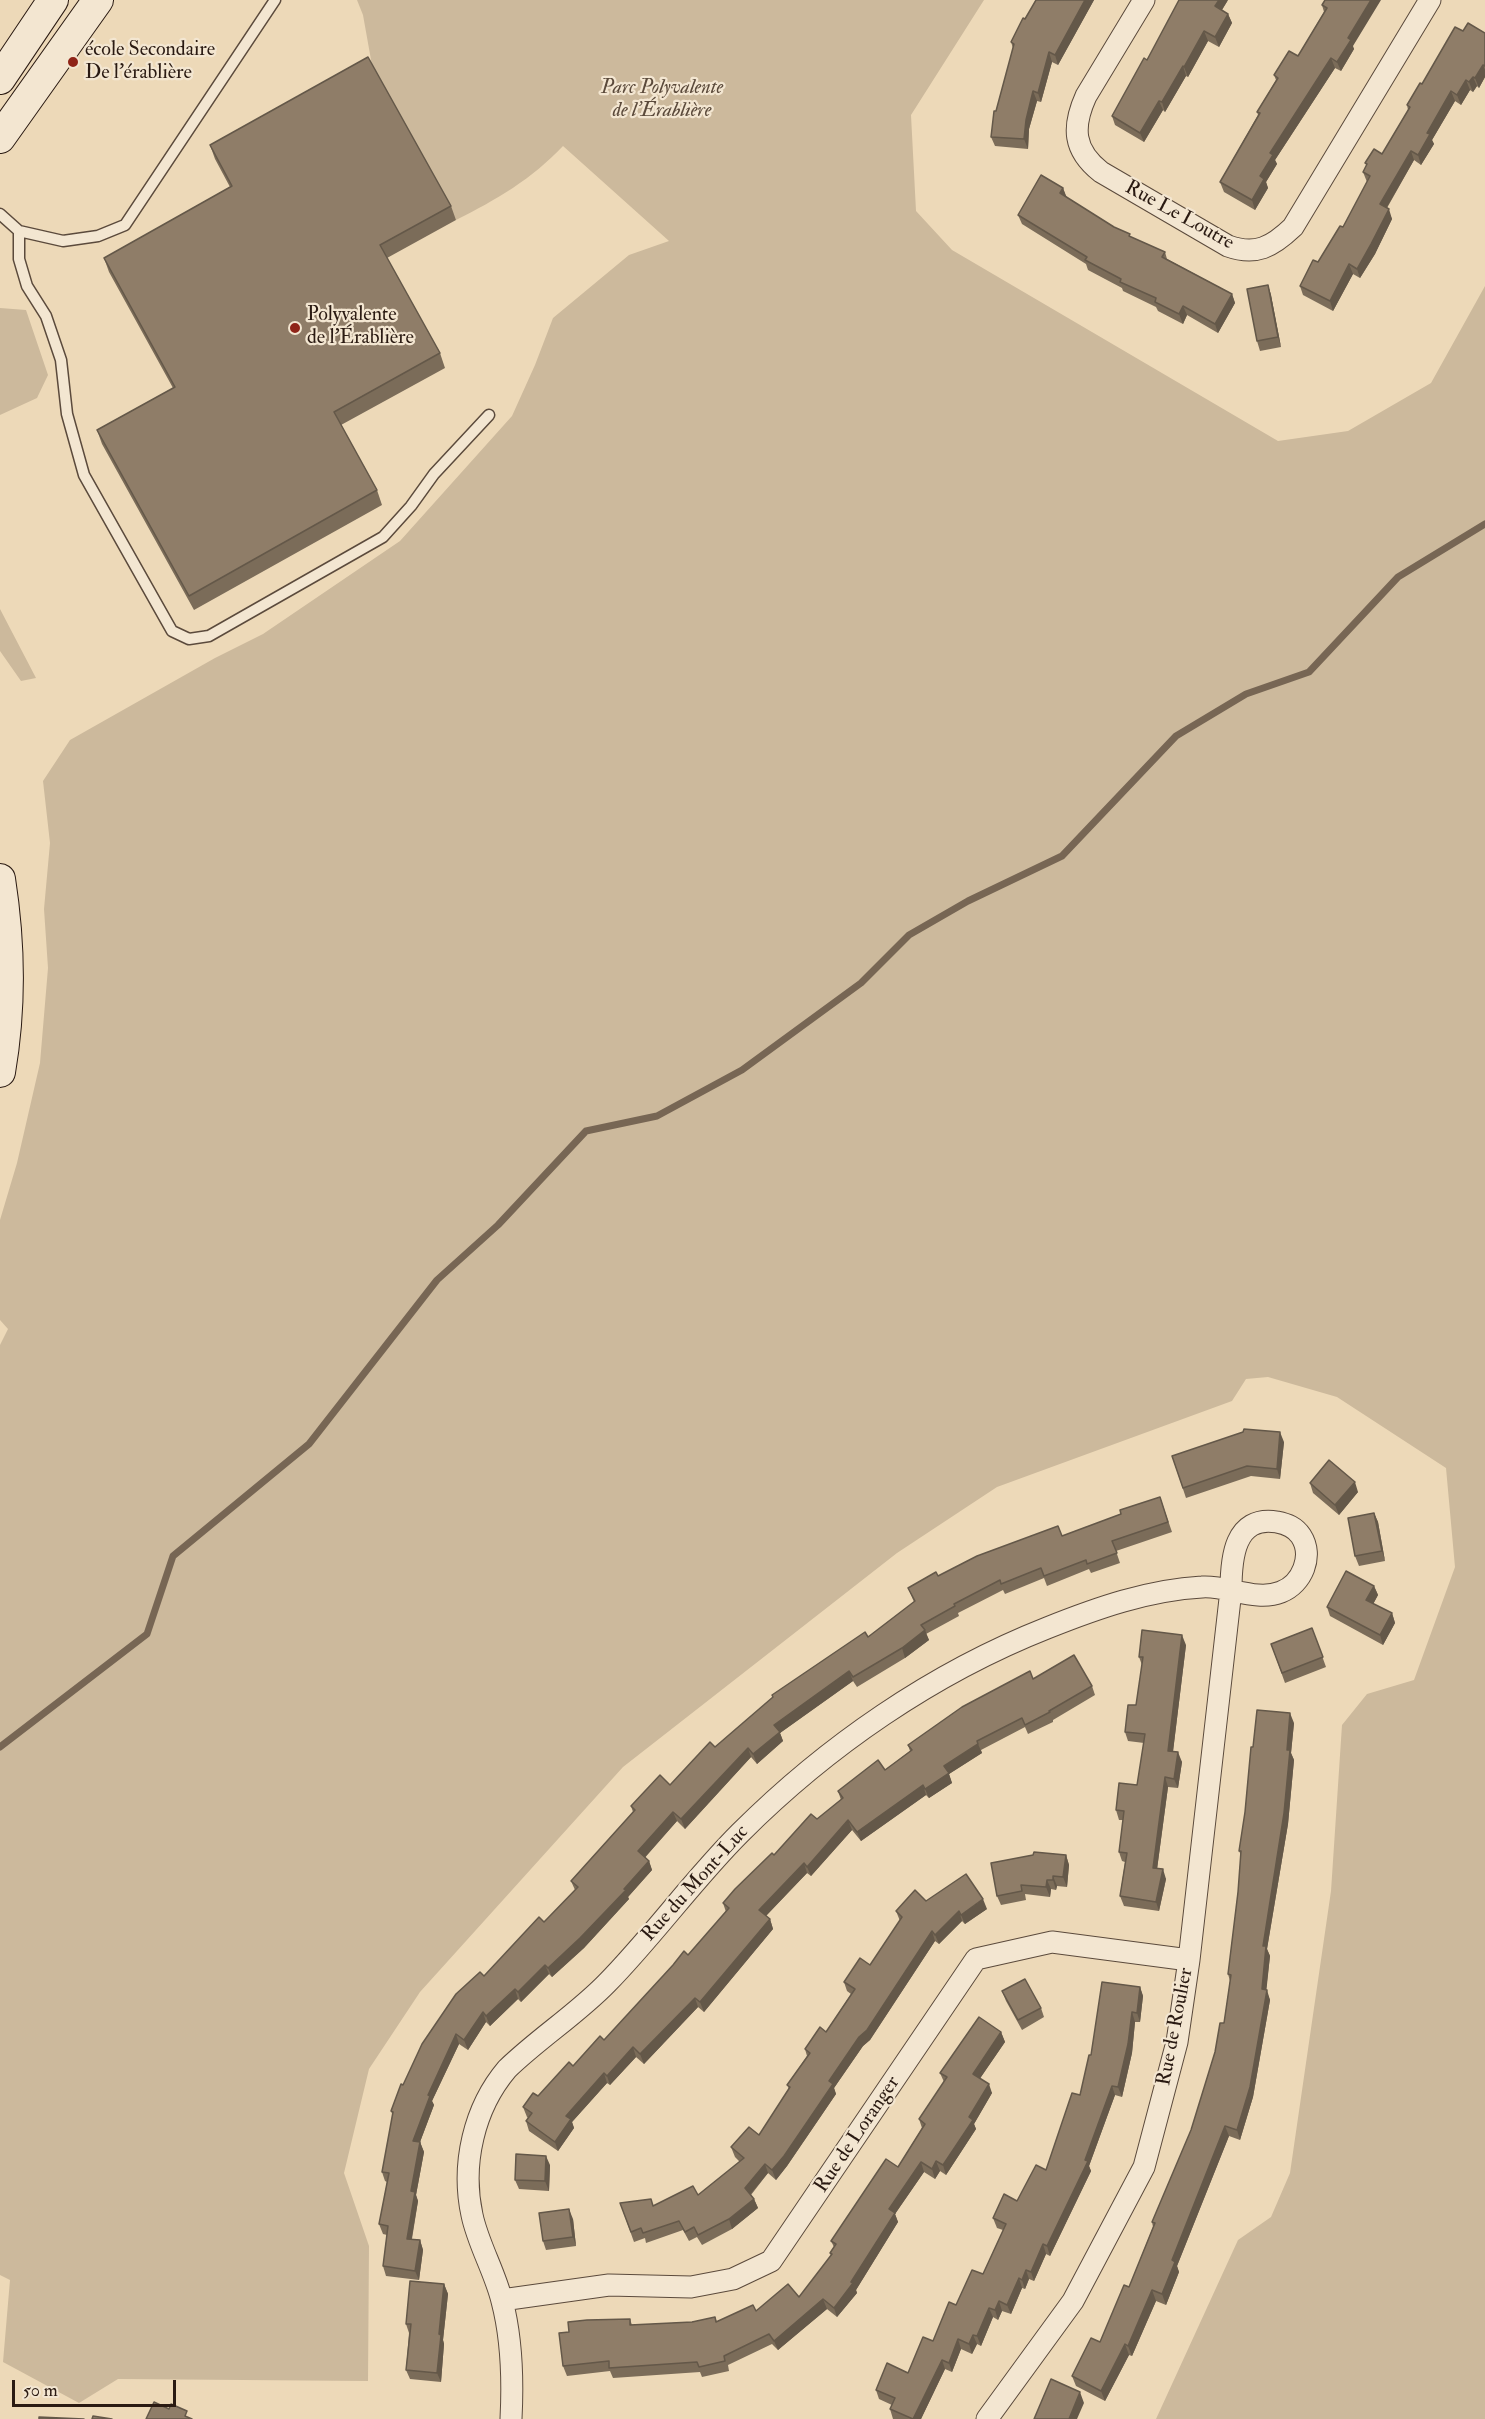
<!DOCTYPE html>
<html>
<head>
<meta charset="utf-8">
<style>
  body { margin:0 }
  #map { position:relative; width:1485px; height:2419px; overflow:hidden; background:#edd9b8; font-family:"IM FELL Double Pica",serif }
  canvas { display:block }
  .scale { position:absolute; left:12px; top:2380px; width:164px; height:27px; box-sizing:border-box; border:3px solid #2a1a12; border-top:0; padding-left:8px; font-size:18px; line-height:21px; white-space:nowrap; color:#2a1a12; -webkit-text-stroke:4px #f3e6d1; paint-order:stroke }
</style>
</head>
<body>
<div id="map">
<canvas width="1485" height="2419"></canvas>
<div class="scale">50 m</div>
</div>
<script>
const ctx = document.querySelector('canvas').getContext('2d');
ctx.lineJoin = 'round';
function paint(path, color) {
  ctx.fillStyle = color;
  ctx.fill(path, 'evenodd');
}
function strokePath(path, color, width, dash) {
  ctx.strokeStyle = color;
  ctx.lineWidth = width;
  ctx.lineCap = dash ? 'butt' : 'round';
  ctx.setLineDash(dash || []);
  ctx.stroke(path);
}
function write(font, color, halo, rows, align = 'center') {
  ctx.font = font + ' "IM FELL Double Pica",serif';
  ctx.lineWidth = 4.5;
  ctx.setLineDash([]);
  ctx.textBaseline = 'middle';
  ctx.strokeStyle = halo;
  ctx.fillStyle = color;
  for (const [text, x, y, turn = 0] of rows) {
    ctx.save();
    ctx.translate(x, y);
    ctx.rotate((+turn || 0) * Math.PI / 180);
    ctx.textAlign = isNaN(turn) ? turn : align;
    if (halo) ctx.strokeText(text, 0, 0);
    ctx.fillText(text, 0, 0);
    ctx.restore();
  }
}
const green = new Path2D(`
  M357 0H984L911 115 916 211 952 250 1278 441 1348 431 1431 383 1485 286V2419H1156L1238 2240 1271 2217 1290 2173 1331 1891 1342 1725 1367 1694 1414 1680 1455 1567 1446 1468 1337 1397 1268 1377 1246 1379 1232 1401 997 1487 897 1553 623 1767 420 1992 369 2069 344 2173 369 2246 368 2381 118 2379 79 2403 3 2362 10 2280 0 2275V1345L8 1329 0 1320V1220L17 1163 40 1063 48 968 44 909 50 843 43 781 70 740 215 658 263 634 400 541 512 416 535 365 553 318 629 255 669 241 563 146C532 179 496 200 456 220L373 71 363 15Z
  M0 308 26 310 48 375 37 398 0 415Z
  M0 609 36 678 21 681 0 651Z`);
const stream = new Path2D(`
  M0 1747 147 1634 173 1556 309 1444 437 1280 498 1225 586 1131 657 1116 742 1070 861 983 909 935 968 901 1062 856 1176 736 1246 694 1309 672 1398 577 1485 524`);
const lane = new Path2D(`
  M0 214 19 231 63 241 98 236 125 225 275 0
  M19 231V259L27 286 46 316 61 360 67 414 84 475 172 631 189 639 209 636 383 537 411 506 434 474 489 415`);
const street = new Path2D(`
  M1144 0 1086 96C1072 127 1073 150 1101 172L1228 246C1256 256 1272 247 1293 227L1430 0
  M502 2300 609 2285 691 2287 733 2279 771 2261 976 1959 1052 1942 1189 1960
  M511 2419C513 2380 512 2339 502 2301 495 2272 478 2244 472 2215 461 2164 474 2108 507 2069 539 2038 577 2014 607 1983 654 1935 693 1880 740 1833 827 1746 933 1673 1047 1628 1097 1608 1148 1590 1202 1587 1227 1585 1256 1602 1281 1592 1302 1584 1314 1556 1301 1536 1295 1527 1287 1524 1277 1522 1234 1515 1231 1559 1231 1590L1189 1960 1177 2042 1144 2167 1073 2301 987 2419`);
const secondary = new Path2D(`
  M0 79 53 0
  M0 138 98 0
  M0 879C10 943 11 1008 0 1072`);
const wall = new Path2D(`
  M1036 0H1094L1058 65 1052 62 1041 102 1037 101 1029 129 1028 149 995 146 991 137 996 111 1013 48 1011 42Z
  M1228 0 1222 10 1228 14 1232 23 1219 47 1208 41 1188 77 1186 76 1165 112 1163 110 1144 142 1115 125 1112 116 1147 60Z
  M1325 0 1354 49 1341 71 1335 68 1275 160 1277 164 1266 182 1268 188 1255 210 1224 192 1220 182 1258 115 1257 112 1276 80 1274 75 1298 56 1324 12 1322 5Z
  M1463 31 1485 33V77L1479 88 1477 86 1473 92 1470 90 1461 105 1455 101 1432 140 1434 144 1421 165 1414 160 1387 208 1392 219 1375 254 1360 278 1353 274 1333 311 1303 295 1300 286 1318 262 1343 227 1367 182 1363 172 1367 166 1365 163 1382 154 1408 110 1407 105Z
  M210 145 451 206 456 220 387 258 440 353 445 368 341 425 377 490 382 505 194 610 102 444 97 430 173 388 109 272 104 258 230 187 215 159Z
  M1063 188 1066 197 1132 238 1165 252 1167 259 1232 294 1235 303 1218 333 1187 315 1183 324 1158 311 1156 307 1123 291 1122 288 1088 270 1086 264 1022 224 1018 215Z
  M1268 285 1271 295 1281 347 1260 351 1257 341Z
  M1284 1442 1280 1479 1251 1476 1186 1498 1172 1456Z
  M1310 1483 1358 1492 1339 1515 1313 1493Z
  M1160 1497 1172 1532 1116 1551 1120 1563 1091 1573 1089 1569 1047 1586 1044 1578 1005 1594 1003 1590 958 1613 959 1616 926 1634 929 1640 905 1658 857 1687 853 1681 780 1733 783 1741 757 1764 751 1757 685 1829 677 1821 645 1857 649 1861 652 1870 628 1897 629 1899 584 1948 552 1977 549 1974 521 2002 518 1999 490 2026 486 2022 468 2050 459 2044 432 2101 434 2105 420 2142 424 2152 416 2195 418 2201 412 2239 420 2240 423 2250 419 2280 386 2276 383 2266 387 2235 383 2234 379 2224 387 2182 385 2181 382 2172 393 2116 391 2111 403 2085 484 1976 544 1922 575 1890 571 1881 633 1812 631 1806 670 1785 715 1747 868 1637 914 1602 908 1588 938 1576 1062 1536 1121 1514Z
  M1374 1513 1378 1522 1385 1561 1359 1566 1355 1556Z
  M1374 1586 1378 1595 1373 1604 1392 1613 1395 1623 1383 1645 1330 1616 1327 1607Z
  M1312 1628 1326 1667 1285 1683 1271 1644Z
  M1186 1645 1173 1751 1182 1762 1178 1788 1168 1787 1157 1869 1166 1879 1159 1911 1124 1906 1120 1896 1125 1862 1122 1861 1119 1852 1123 1820H1119L1116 1810 1137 1785 1144 1743 1128 1741 1125 1732 1136 1705 1142 1665 1139 1657Z
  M1033 1679 1092 1686 1095 1695 1053 1720V1722L1028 1734 1025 1727 981 1750 982 1753 949 1774 952 1783 929 1798 926 1795 861 1841 852 1830 811 1876 807 1873 766 1916 770 1919 773 1929 704 2012 698 2007 644 2064 636 2057 610 2085 607 2083 572 2122 574 2128 558 2151 529 2131 526 2121 528 2118 527 2117 523 2107 538 2096 604 2040 688 1955 726 1912 723 1903 774 1855 841 1800 838 1791 885 1770 910 1751 908 1745Z
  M1294 1723 1291 1753 1294 1760 1288 1824 1267 1949 1270 1956 1266 1990 1270 2000 1253 2097 1240 2140 1229 2136 1177 2266 1179 2272 1166 2305 1156 2301 1132 2356 1129 2355 1105 2401 1076 2386 1072 2376 1100 2342 1129 2287 1153 2227 1152 2222 1191 2130 1224 2023 1230 1981 1228 1974 1238 1892 1241 1855 1239 1851 1245 1812 1253 1747Z
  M1066 1855 1069 1865 1067 1887 1057 1886 1056 1890 1051 1889 1050 1897 1025 1894 1026 1900 1001 1905 997 1896Z
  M926 1901 987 1909 965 1924 962 1921 939 1944 935 1941 870 2040 863 2046 834 2088 836 2094 787 2166 776 2180 768 2173 751 2195 754 2199 758 2208 732 2229 702 2245 697 2237 689 2241 683 2230 646 2243 645 2238 634 2242 620 2203 653 2206 698 2195 740 2162 735 2157 731 2147 759 2135 789 2089 787 2085 807 2056 805 2049 826 2032 851 1994 847 1991 844 1982 870 1965 900 1921 896 1911Z
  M1140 1987 1143 1996 1140 2022H1135L1132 2053 1122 2097 1115 2095 1089 2166 1091 2171 1050 2256 1046 2254 1034 2281 1029 2279 1025 2289 1022 2288 1011 2314 1002 2311 998 2320 993 2317 981 2346 977 2344 972 2354 961 2349 952 2372 945 2369 921 2419H893L890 2409 892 2405 879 2399 876 2390 908 2373 933 2341 956 2305 983 2274 1003 2230 997 2228 993 2218 1017 2201 1046 2170 1080 2095 1091 2055Z
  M1002 1991 1041 2008 1044 2017 1022 2030 1006 2001Z
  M1001 2032 1005 2042 980 2078 992 2093 974 2124 976 2129 946 2175 940 2171 935 2179 924 2172 895 2214 898 2222 856 2290 857 2293 837 2317 827 2309 778 2350 772 2344 728 2365 729 2371 702 2377 700 2372 613 2378 610 2371 567 2376 563 2366 569 2332 630 2319 632 2325 692 2322 715 2317 717 2322 756 2311 799 2297 831 2256 830 2253 834 2247 831 2241 898 2167 922 2128 919 2119 944 2082 940 2073Z
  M550 2165 549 2191 519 2189 515 2180Z
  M573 2219 576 2246 546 2250 543 2241Z
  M444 2284 448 2294 443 2340 444 2344 441 2382 410 2379 406 2370 409 2333 406 2324Z`);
const shadedWall = new Path2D(`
  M1085 0H1094L1058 65 1055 55Z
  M1219 0H1228L1218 16 1215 6Z
  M1371 0H1381L1353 46 1354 49 1341 71 1337 62 1348 38Z
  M1228 14 1232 23 1219 47 1215 37Z
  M1204 31 1208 41 1188 77 1184 67Z
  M1049 52 1052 62 1041 102 1038 93Z
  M1331 58 1335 68 1275 160 1277 164 1266 182 1268 188 1255 210 1252 200 1260 176 1270 153Z
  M1483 65 1485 70V77L1479 88 1475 78Z
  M1183 66 1186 76 1165 112 1162 102Z
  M1473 77 1477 86 1473 92 1469 82Z
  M1466 80 1470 90 1461 105 1457 95Z
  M1033 91 1037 101 1029 129 1028 149 1024 139 1026 120Z
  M1451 91 1455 101 1432 140 1434 144 1421 165 1418 155 1427 133Z
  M1159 101 1163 110 1144 142 1140 133Z
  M1411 151 1414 160 1383 214 1380 204Z
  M1063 188 1067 198 1060 193Z
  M1389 209 1392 219 1375 254 1360 278 1357 269Z
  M1349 264 1353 274 1333 311 1330 301Z
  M1268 285 1271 295 1281 347 1278 337Z
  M1232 294 1235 303 1218 333 1215 324Z
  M1183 306 1187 315 1183 324 1179 314Z
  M1280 1432 1284 1442 1280 1479 1277 1469Z
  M1355 1482 1358 1492 1339 1515 1335 1505Z
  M1374 1513 1378 1522 1385 1561 1382 1551Z
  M1374 1586 1378 1595 1370 1610 1366 1600Z
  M1392 1613 1395 1623 1383 1645 1380 1635Z
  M925 1630 929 1640 905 1658 902 1648Z
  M1182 1635 1186 1645 1172 1760 1168 1751Z
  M849 1671 853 1681 780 1733 783 1741 757 1764 753 1754 774 1725Z
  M1290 1713 1294 1723 1291 1753 1294 1760 1288 1824 1267 1949 1270 1956 1266 1994 1267 1990 1270 2000 1253 2097 1240 2140 1237 2130 1262 1989 1263 1946Z
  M978 1744 982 1753 949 1774 952 1783 929 1798 925 1789 944 1766Z
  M748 1748 751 1757 685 1829 681 1819Z
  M1178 1752 1182 1762 1178 1788 1174 1779Z
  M1165 1777 1168 1787 1156 1877 1153 1868Z
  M923 1785 926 1795 861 1841 857 1832Z
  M673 1812 677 1821 642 1861 638 1851Z
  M848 1820 852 1830 811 1876 807 1867Z
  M1066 1855 1069 1865 1067 1887 1063 1877Z
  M649 1861 652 1870 628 1897 629 1899 584 1948 552 1977 548 1968 624 1889Z
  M804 1863 807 1873 762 1920 759 1910Z
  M1163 1869 1166 1879 1159 1911 1156 1902Z
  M1053 1876 1057 1886 1056 1890 1053 1880Z
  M1047 1880 1051 1889 1050 1897 1046 1887Z
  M983 1899 987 1909 965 1924 961 1915Z
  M959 1911 962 1921 939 1944 935 1935Z
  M770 1919 773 1929 704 2012 700 2002Z
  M932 1931 935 1941 870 2040 863 2046 834 2088 836 2094 787 2166 776 2180 772 2170 829 2081Z
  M545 1965 549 1974 521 2002 518 1992Z
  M1140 1987 1143 1996 1140 2022 1137 2013Z
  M515 1989 518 1999 490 2026 486 2016Z
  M695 1998 698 2007 644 2064 640 2054Z
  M483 2012 486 2022 468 2050 464 2040Z
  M1132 2012 1135 2022 1132 2053 1122 2097 1118 2087Z
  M1001 2032 1005 2042 977 2083 973 2074Z
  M456 2034 459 2044 432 2101 434 2105 417 2150 413 2141 428 2095Z
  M633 2047 636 2057 610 2085 607 2076Z
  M604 2073 607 2083 572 2122 574 2128 558 2151 555 2142 566 2116Z
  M989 2084 992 2093 974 2124 976 2129 946 2175 943 2165 969 2117Z
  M1112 2086 1115 2095 1089 2166 1091 2171 1050 2256 1047 2246 1085 2160Z
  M1225 2126 1229 2136 1177 2266 1179 2272 1166 2305 1162 2294 1172 2260Z
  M420 2142 424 2152 416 2195 418 2201 410 2248 407 2239 411 2191Z
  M546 2156 550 2165 549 2191 545 2181Z
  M936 2161 940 2171 935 2179 932 2169Z
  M921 2162 924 2172 895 2214 898 2222 856 2290 857 2293 837 2317 834 2308 851 2282 889 2209Z
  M765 2164 768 2173 748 2197 745 2188Z
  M754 2199 758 2208 732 2229 729 2219Z
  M569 2209 573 2219 576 2246 573 2237Z
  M420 2240 423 2250 419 2280 415 2271Z
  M1043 2244 1046 2254 1034 2281 1031 2272Z
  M1026 2270 1029 2279 1025 2289 1022 2280Z
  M1019 2278 1022 2288 1011 2314 1007 2305Z
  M444 2284 448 2294 443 2340 444 2344 441 2382 437 2373 439 2334Z
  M1152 2290 1156 2301 1132 2356 1128 2346Z
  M823 2299 827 2309 778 2350 774 2341Z
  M999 2301 1002 2311 998 2320 995 2310Z
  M989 2308 993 2317 981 2346 977 2336Z
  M973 2335 977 2344 972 2354 969 2344Z
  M958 2339 961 2349 952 2372 949 2363Z
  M1125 2344 1129 2355 1105 2401 1101 2391Z
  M942 2360 945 2369 921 2419H913Z
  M1080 2392 1084 2403 1077 2419H1069Z`);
const building = new Path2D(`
  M1036 0H1085L1055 55 1049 52 1038 93 1033 91 1026 120 1024 139 991 137 994 111H996L1014 44 1011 42 1023 18 1025 19Z
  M1179 0H1219L1215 6 1228 14 1215 37 1204 31 1184 67 1183 66 1162 102 1159 101 1140 133 1112 116 1144 58 1147 60Z
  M1325 0H1371L1348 38 1351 40 1337 62 1331 58 1270 153 1273 155 1260 176 1264 179 1252 200 1220 182 1260 113 1257 112 1278 78 1274 75 1289 51 1298 56 1327 8 1322 5Z
  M1468 23 1485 33V66L1483 65 1475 78 1473 77 1469 82 1466 80 1457 95 1451 91 1427 133 1430 134 1418 155 1411 151 1380 204 1389 209 1371 244 1357 269 1349 264 1330 301 1300 286 1313 260 1318 262 1340 226 1343 227 1370 176 1363 172 1367 164 1365 163 1374 149 1382 154 1410 107 1407 105 1420 83 1422 84 1455 27 1463 31Z
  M368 57 451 206 380 245 440 353 334 412 377 490 189 596 97 430 175 387 104 258 232 186 210 145Z
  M1041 175 1063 188 1060 193 1114 227 1130 234 1129 236 1165 252 1162 257 1232 294 1215 324 1183 306 1179 314 1155 302 1156 298 1120 282 1121 279 1085 260 1087 257 1018 215Z
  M1268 285 1278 337 1257 341 1247 289Z
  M1244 1429 1280 1432 1277 1469 1247 1466 1183 1488 1172 1456 1243 1432Z
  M1329 1460 1355 1482 1335 1505 1310 1483Z
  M1160 1497 1168 1522 1112 1541 1117 1553 1087 1564 1086 1560 1044 1576 1041 1568 1001 1584 1000 1580 954 1604 955 1606 921 1625 925 1630 902 1648 853 1677 849 1671 774 1725 780 1732 753 1754 748 1748 681 1819 673 1812 638 1851 649 1861 624 1889 626 1890 580 1938 548 1968 545 1965 518 1992 515 1989 486 2016 483 2012 464 2040 456 2034 428 2095 430 2096 413 2141 420 2142 411 2191 415 2192 407 2239 420 2240 415 2271 383 2266 388 2226 379 2224 389 2173 382 2172 393 2112 391 2111 401 2084 403 2085 422 2044 456 1994 480 1972 484 1976 539 1917 544 1922 578 1887 571 1881 635 1810 631 1806 660 1775 670 1785 710 1742 715 1747 773 1697 772 1695 865 1632 868 1637 915 1601 908 1588 936 1572 938 1576 977 1556 1058 1526 1062 1536 1121 1514 1120 1510Z
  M1374 1513 1382 1551 1355 1556 1348 1518Z
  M1346 1571 1374 1586 1366 1600 1392 1613 1380 1635 1327 1607Z
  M1312 1628 1323 1657 1282 1673 1271 1644Z
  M1142 1630 1182 1635 1168 1751 1178 1752 1174 1779 1165 1777 1153 1868 1163 1869 1156 1902 1120 1896 1127 1853 1119 1852 1124 1811 1116 1810 1119 1783 1137 1785 1145 1734 1125 1732 1128 1705H1136L1143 1657H1139Z
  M1074 1655 1092 1686 1049 1711 1050 1712 1025 1725 1022 1718 977 1741 978 1744 944 1766 949 1773 925 1789 923 1785 857 1832 848 1820 807 1867 804 1863 759 1910 770 1919 700 2002 695 1998 640 2054 633 2047 607 2076 604 2073 566 2116 571 2119 555 2142 526 2121 532 2113 523 2107 533 2093 538 2096 569 2062 573 2066 600 2036 604 2040 673 1965 684 1951 688 1955 729 1908 723 1903 735 1889 772 1853 774 1855 811 1814 817 1819 843 1798 838 1791 878 1760 885 1770 912 1750 908 1745 962 1707 1030 1671 1033 1679Z
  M1257 1710 1290 1713 1287 1750H1290L1284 1813 1263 1946H1266L1262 1989 1267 1990 1250 2087 1237 2130 1225 2126 1172 2260 1175 2262 1162 2294 1152 2290 1128 2346 1125 2344 1101 2391 1072 2376 1091 2338 1100 2342 1124 2285 1129 2287 1155 2223 1152 2222 1191 2130 1215 2052 1220 2023H1224L1231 1975 1228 1974 1238 1892 1241 1851H1239L1245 1812 1251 1747H1253Z
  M1034 1852 1066 1855 1063 1877 1053 1876V1880H1047L1046 1887 1021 1885 1022 1891 997 1896 991 1863 1033 1855Z
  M966 1874 983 1899 961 1915 959 1911 935 1935 932 1931 867 2030 859 2037 829 2081 833 2084 784 2156 772 2170 765 2164 745 2188 754 2199 729 2219 698 2235 694 2227 685 2232 679 2221 643 2233 641 2228 631 2232 620 2203 651 2199 653 2206 693 2186 698 2195 744 2158 731 2147 749 2127 759 2135 790 2087 787 2085 810 2053 805 2049 820 2027 826 2032 855 1989 844 1982 860 1958 870 1965 902 1917 896 1911 915 1890 926 1901Z
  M1025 1979 1041 2008 1018 2020 1002 1991Z
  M1102 1982 1140 1987 1137 2013 1132 2012 1128 2044 1118 2087 1112 2086 1085 2160 1088 2161 1047 2246 1043 2244 1031 2272 1026 2270 1022 2280 1019 2278 1007 2305 999 2301 995 2310 989 2308 977 2336 973 2335 969 2344 958 2339 949 2363 942 2360 913 2419 890 2409 895 2398 876 2390 887 2363 908 2373 923 2337 933 2341 949 2302 956 2305 972 2270 983 2274 1006 2224 993 2218 1004 2194 1017 2201 1036 2165 1046 2170 1072 2093 1080 2095 1089 2055H1091Z
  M979 2017 1001 2032 973 2074 989 2084 969 2117 973 2120 943 2165 936 2161 932 2169 921 2162 889 2209 895 2213 851 2282 853 2283 834 2308 823 2299 774 2341 769 2334 724 2356 725 2361 699 2367 697 2362 609 2368V2361L563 2366 559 2333 569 2332 568 2322 587 2320 630 2319V2325L692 2322 715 2317 716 2322 753 2305 756 2311 788 2284 799 2297 832 2254 830 2253 836 2244 831 2241 886 2159 898 2167 925 2124 919 2119 947 2077 940 2073Z
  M516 2154 546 2156 545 2181 515 2180Z
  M569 2209 573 2237 543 2241 539 2213Z
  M410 2281 444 2284 439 2334 441 2335 437 2373 406 2370 411 2324H406Z
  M1051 2379 1080 2392 1069 2419H1034Z
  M154 2402 169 2409 171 2404 187 2411 185 2416 192 2419H146Z
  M93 2416 112 2419H92Z
  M39 2417 84 2419H39Z`);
const markers = [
  [73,62,6,"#8f2418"],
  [295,328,6,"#8f2418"]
];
const poiNames = [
  ["école Secondaire",85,51],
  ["De l'érablière",85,74],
  ["Polyvalente",307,316],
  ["de l'Érablière",307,339]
];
const parkNames = [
  ["Parc Polyvalente",662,89],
  ["de l'Érablière",662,112]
];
const streetNames = [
  ["Rue Le Loutre",1179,216,29],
  ["Rue du Mont-Luc",696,1884,-48],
  ["Rue de Roulier",1176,2027,-79],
  ["Rue de Loranger",858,2135,-56]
];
paint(green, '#ccb99c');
strokePath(stream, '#776654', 7);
strokePath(lane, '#5b4a3c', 13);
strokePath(street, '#5b4a3c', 23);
strokePath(secondary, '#2a1a12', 32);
strokePath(lane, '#f3e6d1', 10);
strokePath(street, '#f3e6d1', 21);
strokePath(secondary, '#f3e6d1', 30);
paint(wall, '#7b6c59');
paint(shadedWall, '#645849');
paint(building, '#8f7d68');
strokePath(building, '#645849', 1.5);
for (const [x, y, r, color] of markers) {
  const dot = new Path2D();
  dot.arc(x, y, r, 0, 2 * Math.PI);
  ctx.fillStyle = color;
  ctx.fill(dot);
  strokePath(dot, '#f3e6d1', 2);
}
write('20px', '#2a1a12', '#f3e6d1', poiNames, 'left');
write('italic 20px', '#5b4a3b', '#f3e6d1', parkNames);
write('20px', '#2a1a12', '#f3e6d1', streetNames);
</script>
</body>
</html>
